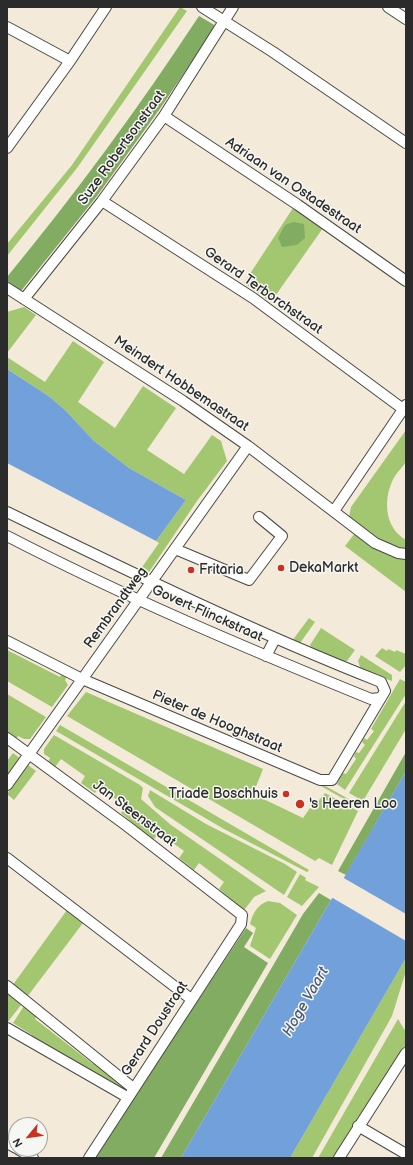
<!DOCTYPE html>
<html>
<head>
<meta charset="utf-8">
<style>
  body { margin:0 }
  #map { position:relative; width:413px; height:1165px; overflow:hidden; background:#f3ead9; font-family:"Balsamiq Sans",sans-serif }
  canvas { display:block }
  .frame { position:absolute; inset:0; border:8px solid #2b2b2b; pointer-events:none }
  .north { position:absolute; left:8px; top:1117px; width:40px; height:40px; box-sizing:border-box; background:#f6f6f2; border:1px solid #a5a5a2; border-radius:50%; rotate:241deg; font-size:11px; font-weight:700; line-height:16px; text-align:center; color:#2b2b2b }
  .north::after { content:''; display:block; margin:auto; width:14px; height:18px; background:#c8321e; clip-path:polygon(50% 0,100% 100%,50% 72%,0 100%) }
</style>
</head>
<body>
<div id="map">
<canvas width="413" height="1165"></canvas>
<div class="frame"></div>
<div class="north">N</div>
</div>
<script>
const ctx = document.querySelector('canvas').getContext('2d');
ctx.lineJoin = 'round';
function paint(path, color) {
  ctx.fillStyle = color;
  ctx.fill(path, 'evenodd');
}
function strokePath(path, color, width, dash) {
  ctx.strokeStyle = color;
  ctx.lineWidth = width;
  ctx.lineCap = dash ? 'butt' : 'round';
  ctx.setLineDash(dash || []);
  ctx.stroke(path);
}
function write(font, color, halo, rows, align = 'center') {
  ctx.font = font + ' "Balsamiq Sans",sans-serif';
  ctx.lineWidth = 3;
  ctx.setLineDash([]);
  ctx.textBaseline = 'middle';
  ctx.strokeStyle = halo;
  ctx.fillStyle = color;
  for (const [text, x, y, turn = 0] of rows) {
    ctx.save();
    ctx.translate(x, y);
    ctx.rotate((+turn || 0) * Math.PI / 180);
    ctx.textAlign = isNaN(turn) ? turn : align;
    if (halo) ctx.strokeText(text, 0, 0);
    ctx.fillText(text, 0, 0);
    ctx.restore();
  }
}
const green = new Path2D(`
  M180 7 187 11 77 168 7 256V244L72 165Z
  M293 208 323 228 271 302 244 283Z
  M24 307 36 315 7 353V312Z
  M73 341 104 362 78 402 115 428 143 386 176 408 147 450 184 474 212 435 221 441 227 461 197 501 149 572 140 570 159 543 156 541 186 500 129 468 94 441 66 411 50 397 7 369V357L45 382Z
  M406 430C406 437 408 455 406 461 404 466 398 471 395 476 383 496 383 527 406 540V551C383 545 367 532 349 517L351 507Z
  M355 533 406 558V592L345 546Z
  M309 618 315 622 300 643 292 641Z
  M321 628 355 650 347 661 343 662 313 651 310 645Z
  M382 648 387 651 388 649 395 652 396 650 406 654V665L400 672 375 656Z
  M7 650 60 677 62 673 67 676 65 680 68 685 52 707 7 681Z
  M361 655 392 675V681L361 670 358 661Z
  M400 679 406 682V694L345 790 337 784 342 773 346 774 356 759 354 756 356 752 359 753 365 745 362 742 364 738 367 740 374 731 371 729Z
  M86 692 263 769 253 794 303 818 310 808 314 810 315 805 325 793 358 811 332 865 319 858 315 861 67 716Z
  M7 694 46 717 30 739H24L18 736 16 739 7 734Z
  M406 701V729L363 801 349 793Z
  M60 725 309 870 307 872 224 829 56 731Z
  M54 735 140 785 143 788 141 799 171 825 266 891 254 897 245 909H242L219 889 224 882 199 863 194 870 179 858 184 851 159 833 153 840 121 813 125 806 99 787 95 793 81 783 85 776 61 759 55 767 48 762 50 758 44 754V749Z
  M13 753 21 759 7 778V761Z
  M28 765 36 771 14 800 7 794Z
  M320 783 361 806 360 808 319 785Z
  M150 790 206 824 285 864 297 872 284 895 155 807 148 796Z
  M300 874 306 878 305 880 319 887 302 906 287 897Z
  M268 901 280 903 297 915 270 959 250 946 256 928 250 924C253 913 257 905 268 901Z
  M67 910 83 923 27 997 12 986Z
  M406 958V971L392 1016 312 1158H290Z
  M7 993 21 1005 7 1023Z
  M24 1006 37 1016 35 1019 93 1064 96 1062 125 1086V1088L123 1090 31 1038 32 1035 13 1023Z
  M398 1019 406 1032V1046L359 1116 333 1158H318Z`);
const forest = new Path2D(`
  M199 16 216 26 159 110 97 196 21 291 7 281V277C76 193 140 106 199 16Z
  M293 222 304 224 305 238 297 245 282 247 278 238 285 225Z
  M406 752V771L346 875 338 871Z
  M319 893 331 900 181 1158H161L303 914Z
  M246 928 253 933 244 947 268 963 154 1158H94Z`);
const water = new Path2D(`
  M7 369 50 397 66 411 94 441 129 468 186 500 156 541 7 463Z
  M406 771V958L290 1158H181Z`);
const pier = new Path2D(`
  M342 877 406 914V941L331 897Z`);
const street = new Path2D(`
  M202 7 273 52 406 143
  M388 7 406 19
  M7 27 70 61
  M164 116 298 205 406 281
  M7 148 70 61 106 7
  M102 201 253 298 403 409
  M7 288 183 401 248 446 375 543 398 553 406 554
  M24 299 102 201 164 116 233 7
  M334 511 406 405
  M7 512C130 572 254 632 381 682L385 691 332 780H320L82 679 7 641
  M7 536C125 597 248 649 371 699L380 698
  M175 549 249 580 282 536 259 517
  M266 656 275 639
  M7 738 127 826 242 915 241 924 89 1158
  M7 785 248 446
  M7 858 191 999
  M7 986 133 1088
  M7 1028 127 1097
  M358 1126 406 1154
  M7 1143 16 1148
  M18 1149 33 1158
  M339 1158 406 1053`);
const markers = [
  [281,568,4,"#c8321e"],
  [191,570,4,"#c8321e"],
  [286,794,4,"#c8321e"],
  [300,804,5,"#c8321e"]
];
const streetNames = [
  ["Suze Robertsonstraat",122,148,-54],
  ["Adriaan van Ostadestraat",293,186,34],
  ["Gerard Terborchstraat",263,291,35],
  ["Meindert Hobbemastraat",181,384,34],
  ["Rembrandtweg",116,608,-54],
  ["Govert Flinckstraat",207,614,24],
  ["Pieter de Hooghstraat",217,722,23],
  ["Jan Steenstraat",134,814,37],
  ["Gerard Doustraat",155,1029,-57]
];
const poiNames = [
  ["DekaMarkt",289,568],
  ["Fritaria",199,570],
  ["Triade Boschhuis",278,794,"right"],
  ["'s Heeren Loo",309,804]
];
const waterNames = [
  ["Hoge Vaart",306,1002,-60]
];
paint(green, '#a3c770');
paint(forest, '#82ac62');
paint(water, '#72a0da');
paint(pier, '#f3ead9');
strokePath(street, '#494845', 12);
strokePath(street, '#fff', 10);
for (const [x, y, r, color] of markers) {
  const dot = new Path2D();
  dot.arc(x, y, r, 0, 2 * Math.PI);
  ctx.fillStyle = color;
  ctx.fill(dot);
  strokePath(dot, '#f6f6f2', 1.5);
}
write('14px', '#2b2b2b', '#f6f6f2', streetNames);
write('14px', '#2b2b2b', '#f6f6f2', poiNames, 'left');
write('italic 15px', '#475a71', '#f6f6f2', waterNames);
</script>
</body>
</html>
